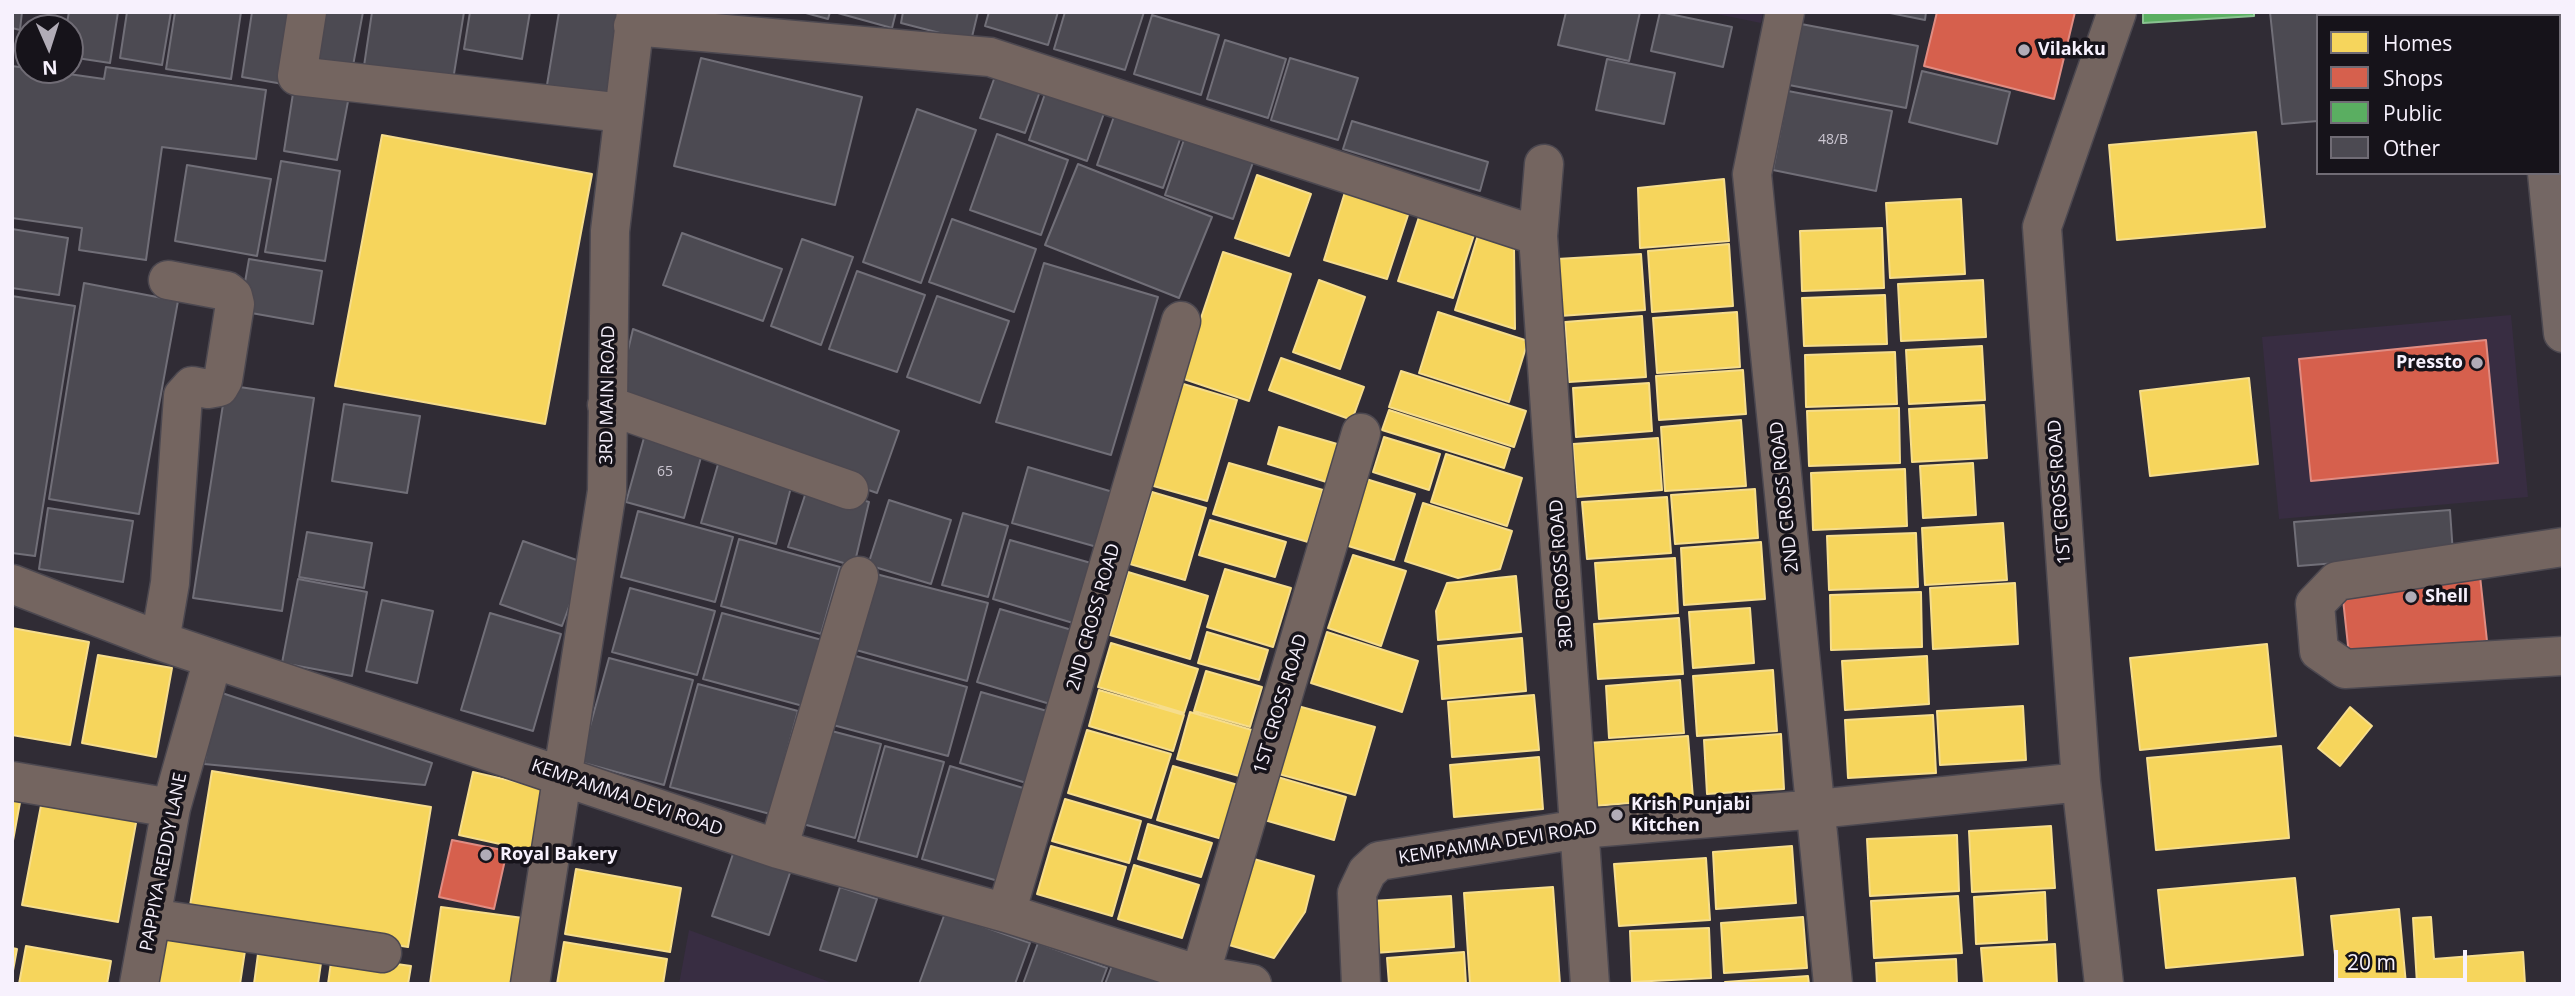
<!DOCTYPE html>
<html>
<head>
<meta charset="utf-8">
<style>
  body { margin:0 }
  #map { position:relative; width:2575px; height:996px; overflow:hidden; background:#302c35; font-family:"Open Sans",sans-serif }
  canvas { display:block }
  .frame { position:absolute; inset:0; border:14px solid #f7f1fd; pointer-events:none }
  .legend { position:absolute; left:2316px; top:14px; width:245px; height:161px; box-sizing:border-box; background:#16131a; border:2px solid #706c75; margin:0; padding:9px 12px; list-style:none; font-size:21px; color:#f7f1fd }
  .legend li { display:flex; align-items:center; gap:14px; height:35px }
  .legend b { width:35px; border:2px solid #706c75 }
  .north { position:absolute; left:14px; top:14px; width:70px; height:70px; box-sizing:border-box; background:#16131a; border:2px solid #706c75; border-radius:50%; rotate:177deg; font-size:19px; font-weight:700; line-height:28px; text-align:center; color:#f7f1fd }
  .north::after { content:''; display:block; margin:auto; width:24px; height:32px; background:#b1acb7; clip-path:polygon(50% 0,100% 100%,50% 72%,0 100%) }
  .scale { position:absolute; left:2334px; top:950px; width:133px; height:32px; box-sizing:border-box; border:4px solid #f7f1fd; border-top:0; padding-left:9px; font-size:21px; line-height:24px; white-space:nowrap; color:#f7f1fd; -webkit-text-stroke:5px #16131a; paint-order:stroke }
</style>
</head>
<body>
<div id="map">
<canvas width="2575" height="996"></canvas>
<div class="frame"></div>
<ul class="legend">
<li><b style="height:19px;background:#f6d55c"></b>Homes</li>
<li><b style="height:19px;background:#d6604d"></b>Shops</li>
<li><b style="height:19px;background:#5aae61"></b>Public</li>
<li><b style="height:19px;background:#4c4a52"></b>Other</li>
</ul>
<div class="north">N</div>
<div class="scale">20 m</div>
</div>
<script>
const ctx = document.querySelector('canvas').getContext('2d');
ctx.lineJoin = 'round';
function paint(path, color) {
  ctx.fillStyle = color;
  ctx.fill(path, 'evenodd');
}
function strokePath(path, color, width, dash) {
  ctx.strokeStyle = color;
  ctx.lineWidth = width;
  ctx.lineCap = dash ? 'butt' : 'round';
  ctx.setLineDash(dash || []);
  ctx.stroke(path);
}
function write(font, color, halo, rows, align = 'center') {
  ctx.font = font + ' "Open Sans",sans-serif';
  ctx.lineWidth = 7;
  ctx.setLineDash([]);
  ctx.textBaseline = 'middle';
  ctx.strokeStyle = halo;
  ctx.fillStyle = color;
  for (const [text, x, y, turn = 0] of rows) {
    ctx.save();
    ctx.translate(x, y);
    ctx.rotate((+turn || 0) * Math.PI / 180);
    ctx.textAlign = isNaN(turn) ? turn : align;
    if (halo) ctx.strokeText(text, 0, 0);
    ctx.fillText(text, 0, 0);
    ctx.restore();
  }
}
const built = new Path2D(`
  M1707 12H1763L1761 23Z
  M2511 315 2528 497 2279 519 2262 337Z
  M689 930 835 984H679Z`);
const homes = new Path2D(`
  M2256 132 2265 227 2117 240 2109 145Z
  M382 135 592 174 545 424 335 386Z
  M1257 175 1311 194 1289 256 1235 238Z
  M1724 179 1729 241 1640 248 1638 188Z
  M1345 192 1409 212 1387 279 1324 260Z
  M1961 199 1965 274 1890 278 1886 203Z
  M1419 217 1474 235 1453 298 1398 281Z
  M1882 228 1884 288 1802 291 1800 231Z
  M1478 235 1514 247 1515 329 1455 310Z
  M1729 244 1733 306 1652 312 1648 251Z
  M1223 252 1291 274 1249 401 1181 378Z
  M1641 254 1645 310 1560 316 1557 259Z
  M1319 280 1365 297 1340 369 1293 352Z
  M1983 280 1986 337 1901 341 1898 284Z
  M1885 295 1887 344 1804 346 1802 298Z
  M1438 312 1528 341 1509 402 1419 373Z
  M1737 312 1740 367 1657 373 1653 318Z
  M1642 316 1646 377 1569 382 1565 322Z
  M1982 346 1985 400 1909 404 1906 350Z
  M1895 352 1897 404 1806 407 1805 355Z
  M1281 358 1364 387 1352 420 1269 390Z
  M1743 370 1746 414 1659 420 1656 376Z
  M1401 371 1526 411 1514 447 1389 407Z
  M2249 378 2258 464 2150 476 2140 391Z
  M1180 383 1237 400 1207 501 1150 485Z
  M1649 383 1652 431 1576 437 1573 388Z
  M1984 405 1987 458 1912 462 1909 409Z
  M1899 408 1900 463 1809 466 1807 411Z
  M1389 410 1510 449 1504 468 1382 430Z
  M1741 420 1746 486 1665 491 1661 427Z
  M1279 427 1344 446 1333 484 1268 464Z
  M1384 437 1440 454 1429 490 1373 472Z
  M1658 438 1662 490 1577 497 1573 444Z
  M1446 454 1522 478 1507 526 1431 502Z
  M1229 463 1323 490 1308 542 1213 514Z
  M1973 463 1976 515 1923 518 1920 466Z
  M1905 469 1907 526 1813 530 1811 473Z
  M1366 479 1415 494 1394 560 1345 545Z
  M1755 489 1758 538 1675 544 1671 495Z
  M1152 492 1206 508 1185 580 1130 564Z
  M1667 497 1671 553 1587 559 1582 502Z
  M1423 503 1512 531 1500 569 1458 578 1405 561Z
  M1210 520 1286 542 1275 577 1199 555Z
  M2003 523 2007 580 1925 585 1922 528Z
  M1916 533 1918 587 1829 590 1827 536Z
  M1761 542 1765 599 1684 605 1681 548Z
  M1353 555 1406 571 1381 646 1328 628Z
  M1675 558 1678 613 1599 619 1595 563Z
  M1225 569 1291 588 1273 647 1207 627Z
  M1128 572 1208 596 1190 659 1110 635Z
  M1516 576 1521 632 1438 640 1436 611 1447 583Z
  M2015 583 2018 644 1933 649 1930 588Z
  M1921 592 1922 647 1831 650 1830 595Z
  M1750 608 1754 663 1693 668 1689 612Z
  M1679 618 1683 674 1598 679 1594 624Z
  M12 628 89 642 70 745 12 735Z
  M1207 632 1268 650 1259 680 1198 663Z
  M1327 632 1418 661 1402 712 1311 683Z
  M1522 638 1526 691 1442 699 1438 646Z
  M1111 643 1198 669 1184 713 1098 687Z
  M2267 644 2276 736 2140 750 2130 658Z
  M98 655 172 668 156 757 82 743Z
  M1927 656 1929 704 1845 710 1842 661Z
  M1773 670 1777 731 1697 736 1693 676Z
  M1206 671 1262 687 1250 727 1194 711Z
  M1680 680 1684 733 1609 738 1606 686Z
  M1099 690 1184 715 1173 751 1089 726Z
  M1534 695 1539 750 1452 757 1448 702Z
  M1294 705 1375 727 1355 795 1275 773Z
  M2023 706 2026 760 1940 765 1937 711Z
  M2350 707 2372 726 2340 766 2318 748Z
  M1190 712 1252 730 1239 776 1177 759Z
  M1933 715 1936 773 1848 778 1845 720Z
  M1087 730 1171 754 1151 818 1068 793Z
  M1781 734 1784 789 1707 794 1704 740Z
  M1688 736 1693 798 1593 806 1589 743Z
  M2281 746 2289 838 2156 850 2147 758Z
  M1539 757 1543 809 1454 817 1450 765Z
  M1173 766 1238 785 1222 839 1157 820Z
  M212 771 431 807 408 947 189 912Z
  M473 772 555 791 541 853 459 835Z
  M1274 776 1346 797 1334 840 1261 819Z
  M12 795 21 797 12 846Z
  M43 795 138 812 118 922 22 905Z
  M1065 799 1141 821 1129 863 1052 841Z
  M1148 824 1212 843 1201 877 1138 859Z
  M2051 826 2055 888 1972 892 1969 831Z
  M1957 835 1959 891 1870 896 1867 839Z
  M1051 846 1126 867 1112 916 1037 894Z
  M1792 846 1796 903 1716 909 1713 852Z
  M1706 858 1710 920 1619 926 1614 864Z
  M1254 859 1314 876 1305 912 1274 958 1229 945Z
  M1134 865 1199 885 1182 938 1118 919Z
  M576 869 681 888 670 952 565 934Z
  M2295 878 2303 955 2166 968 2158 890Z
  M1553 887 1560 984H1470L1464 893Z
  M2045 892 2047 940 1976 944 1974 897Z
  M1451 896 1454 947 1375 953 1372 901Z
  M1958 896 1962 953 1874 958 1871 901Z
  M441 907 523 918 514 984H430Z
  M2399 909 2406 984H2338L2331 916Z
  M1803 917 1807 968 1724 973 1721 923Z
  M2431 917 2434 959 2523 952 2525 984H2417L2413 918Z
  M1709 928 1711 978 1632 982 1630 931Z
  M161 932 246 944 240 984H154Z
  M564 942 667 959 663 984H557Z
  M2055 944 2057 984H1984L1981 948Z
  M26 946 111 961 107 984H19Z
  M12 948 17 949 12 976Z
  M1464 952 1466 984H1389L1387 958Z
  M258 954 321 963 318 984H254Z
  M332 955 411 966 408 984H328Z
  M1956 959 1957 984H1877L1876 963Z
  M1808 976 1809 984H1725V982Z`);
const shops = new Path2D(`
  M1937 12H2075L2054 99 1924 66Z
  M2486 340 2498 463 2311 481 2299 359Z
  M2480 576 2487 641 2349 655 2342 590Z
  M452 840 507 851 494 909 439 897Z`);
const public = new Path2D(`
  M2143 12H2254V16L2143 23Z`);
const building = new Path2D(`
  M12 12H22L20 30 12 28Z
  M69 12H118L110 63 70 57V28H66Z
  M127 12H171L162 65 120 58Z
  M175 12H241L231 79 166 69Z
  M252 12H301L289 85 242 77Z
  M315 12H363L352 71 306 64Z
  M372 12H464L453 80 364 66Z
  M470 12H530L522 59 464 49Z
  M559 12H631L615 109 545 97Z
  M802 12H830L828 19Z
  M834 12H896L892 28Z
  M903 12H978L971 41 901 23Z
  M989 12H1058L1048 45 985 26Z
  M1065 12H1144L1125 70 1054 49Z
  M1566 12H1640L1629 61 1558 45Z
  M1660 12 1732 27 1723 67 1651 51Z
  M1885 12H1926L1925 20Z
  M2270 12H2414V16H2318V121L2282 124Z
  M1152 15 1219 35 1201 95 1134 74Z
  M1801 24 1918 46 1906 108 1789 85Z
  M1225 40 1286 59 1268 118 1207 99Z
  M701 58 862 97 835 205 674 166Z
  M1290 58 1358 78 1338 140 1271 120Z
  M1607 59 1675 73 1664 124 1596 110Z
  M12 66 104 79 106 67 266 90 256 159 162 147 146 260 79 250 82 228 12 218Z
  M998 68 1043 83 1025 133 980 118Z
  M1922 71 2010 92 1997 144 1909 122Z
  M1048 85 1107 105 1087 161 1029 140Z
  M294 87 349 96 337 160 284 151Z
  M1788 91 1892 111 1876 191 1773 170Z
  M1118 105 1184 128 1163 188 1097 165Z
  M917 109 976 130 921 283 863 262Z
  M1352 121 1488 162 1480 191 1343 149Z
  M1188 128 1257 151 1233 219 1165 195Z
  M997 134 1068 160 1041 235 970 210Z
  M281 161 340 171 325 261 265 252Z
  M1078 164 1212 217 1179 298 1045 245Z
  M187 165 271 179 257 256 175 241Z
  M952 219 1036 249 1014 312 929 282Z
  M12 229 68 238 59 295 12 288Z
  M682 233 782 269 763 321 663 285Z
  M802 239 853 257 821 345 771 326Z
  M249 259 322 271 313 324 240 311Z
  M1044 263 1158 297 1111 455 996 422Z
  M857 271 925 295 897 372 829 349Z
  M84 283 178 301 139 514 49 499Z
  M12 296 75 306 35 556 12 553Z
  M937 296 1009 321 980 403 907 377Z
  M633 329 899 431 877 493 616 401Z
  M226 385 314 398 282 611 193 598Z
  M344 404 420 416 407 493 332 481Z
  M647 427 705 443 684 518 626 502Z
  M721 454 794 476 776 544 701 523Z
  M1028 467 1113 492 1097 547 1012 523Z
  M809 483 869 502 854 566 788 547Z
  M889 500 951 520 931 584 868 565Z
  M48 508 133 521 123 582 39 569Z
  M2450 510 2453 554 2298 566 2294 522Z
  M638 511 733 537 715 602 621 577Z
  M963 513 1008 526 988 597 942 585Z
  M307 532 372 543 364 588 299 577Z
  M739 539 840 567 821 634 721 606Z
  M1010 540 1091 563 1073 623 993 599Z
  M523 541 585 563 562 626 500 604Z
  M876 574 988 603 967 681 856 650Z
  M298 579 367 592 352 676 282 663Z
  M630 588 715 611 697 675 612 652Z
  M382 600 433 611 417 683 366 671Z
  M1000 609 1072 630 1050 704 977 682Z
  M490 613 561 634 533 731 461 710Z
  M722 613 822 640 803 706 703 679Z
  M852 655 967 687 948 756 833 725Z
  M609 658 693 680 664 785 580 762Z
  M698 684 798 711 770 814 670 787Z
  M219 692 432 763 425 785 204 764Z
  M981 692 1054 713 1033 785 960 763Z
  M824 729 881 744 855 838 799 823Z
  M885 746 944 762 917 857 858 841Z
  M950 766 1033 791 1005 883 922 859Z
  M734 851 791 870 769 935 712 916Z
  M840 887 877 899 856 961 820 950Z
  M945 913 1030 943 1015 984H919Z
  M1038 943 1107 968 1101 984H1023Z
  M1113 963 1167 984H1105Z`);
const minor = new Path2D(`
  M307 12 297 76 623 113
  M1785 12 1752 174 1833 984
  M633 26 990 57 1538 236
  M2559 158H2563
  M1544 164 1538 236 1590 984
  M607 405 849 490
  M2563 547 2337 581 2315 604 2319 651 2345 669 2563 656
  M12 584 160 641 778 849 1006 913 1200 975 1252 984
  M160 641 170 583 183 396 192 386 208 389 219 387 223 380 235 304 233 296 227 291 168 280
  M12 781 171 808
  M778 849 859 576
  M1006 913 1181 321
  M151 918 382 953
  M1200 975 1361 433
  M139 984 171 808 213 659
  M530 984 607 491 610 231 636 12
  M1361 984 1357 893 1367 872 1379 861 1580 829 1817 809 2081 782
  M2104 984 2081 782 2042 227 2117 12`);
const major = new Path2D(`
  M2528 12 2529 16
  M2547 173 2563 333`);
const markers = [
  [2024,50,7,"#b1acb7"],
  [2477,363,7,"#b1acb7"],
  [2411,597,7,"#b1acb7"],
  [1617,815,7,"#b1acb7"],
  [486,855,7,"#b1acb7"]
];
const numberNames = [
  ["48/B",1833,140],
  ["65",665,472]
];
const poiNames = [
  ["Vilakku",2038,50],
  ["Pressto",2463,363,"right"],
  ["Shell",2425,597],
  ["Krish Punjabi",1631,805],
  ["Kitchen",1631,826],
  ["Royal Bakery",500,855]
];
const streetNames = [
  ["3RD MAIN ROAD",608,395,-89],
  ["1ST CROSS ROAD",2060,492,-94],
  ["2ND CROSS ROAD",1785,497,-96],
  ["3RD CROSS ROAD",1562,574,-94],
  ["2ND CROSS ROAD",1094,617,-74],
  ["1ST CROSS ROAD",1281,704,-73],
  ["KEMPAMMA DEVI ROAD",627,798,19],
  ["KEMPAMMA DEVI ROAD",1498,843,-9],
  ["PAPPIYA REDDY LANE",164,862,-79]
];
paint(built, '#382d42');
paint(homes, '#f6d55c');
strokePath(homes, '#f6dd8c', 2);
paint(shops, '#d6604d');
strokePath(shops, '#e08c82', 2);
paint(public, '#5aae61');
strokePath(public, '#89c290', 2);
paint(building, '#4c4a52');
strokePath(building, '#716f78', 2);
strokePath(minor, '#4c4850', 41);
strokePath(major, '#4c4850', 41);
strokePath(minor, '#746560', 38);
strokePath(major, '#746764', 38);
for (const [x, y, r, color] of markers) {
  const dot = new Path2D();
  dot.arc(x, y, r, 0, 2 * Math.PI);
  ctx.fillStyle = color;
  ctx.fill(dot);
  strokePath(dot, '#16131a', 2.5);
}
write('14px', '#ccc7d2', null, numberNames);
write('bold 18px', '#f7f1fd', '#16131a', poiNames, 'left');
write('18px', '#f7f1fd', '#16131a', streetNames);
</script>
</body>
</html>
